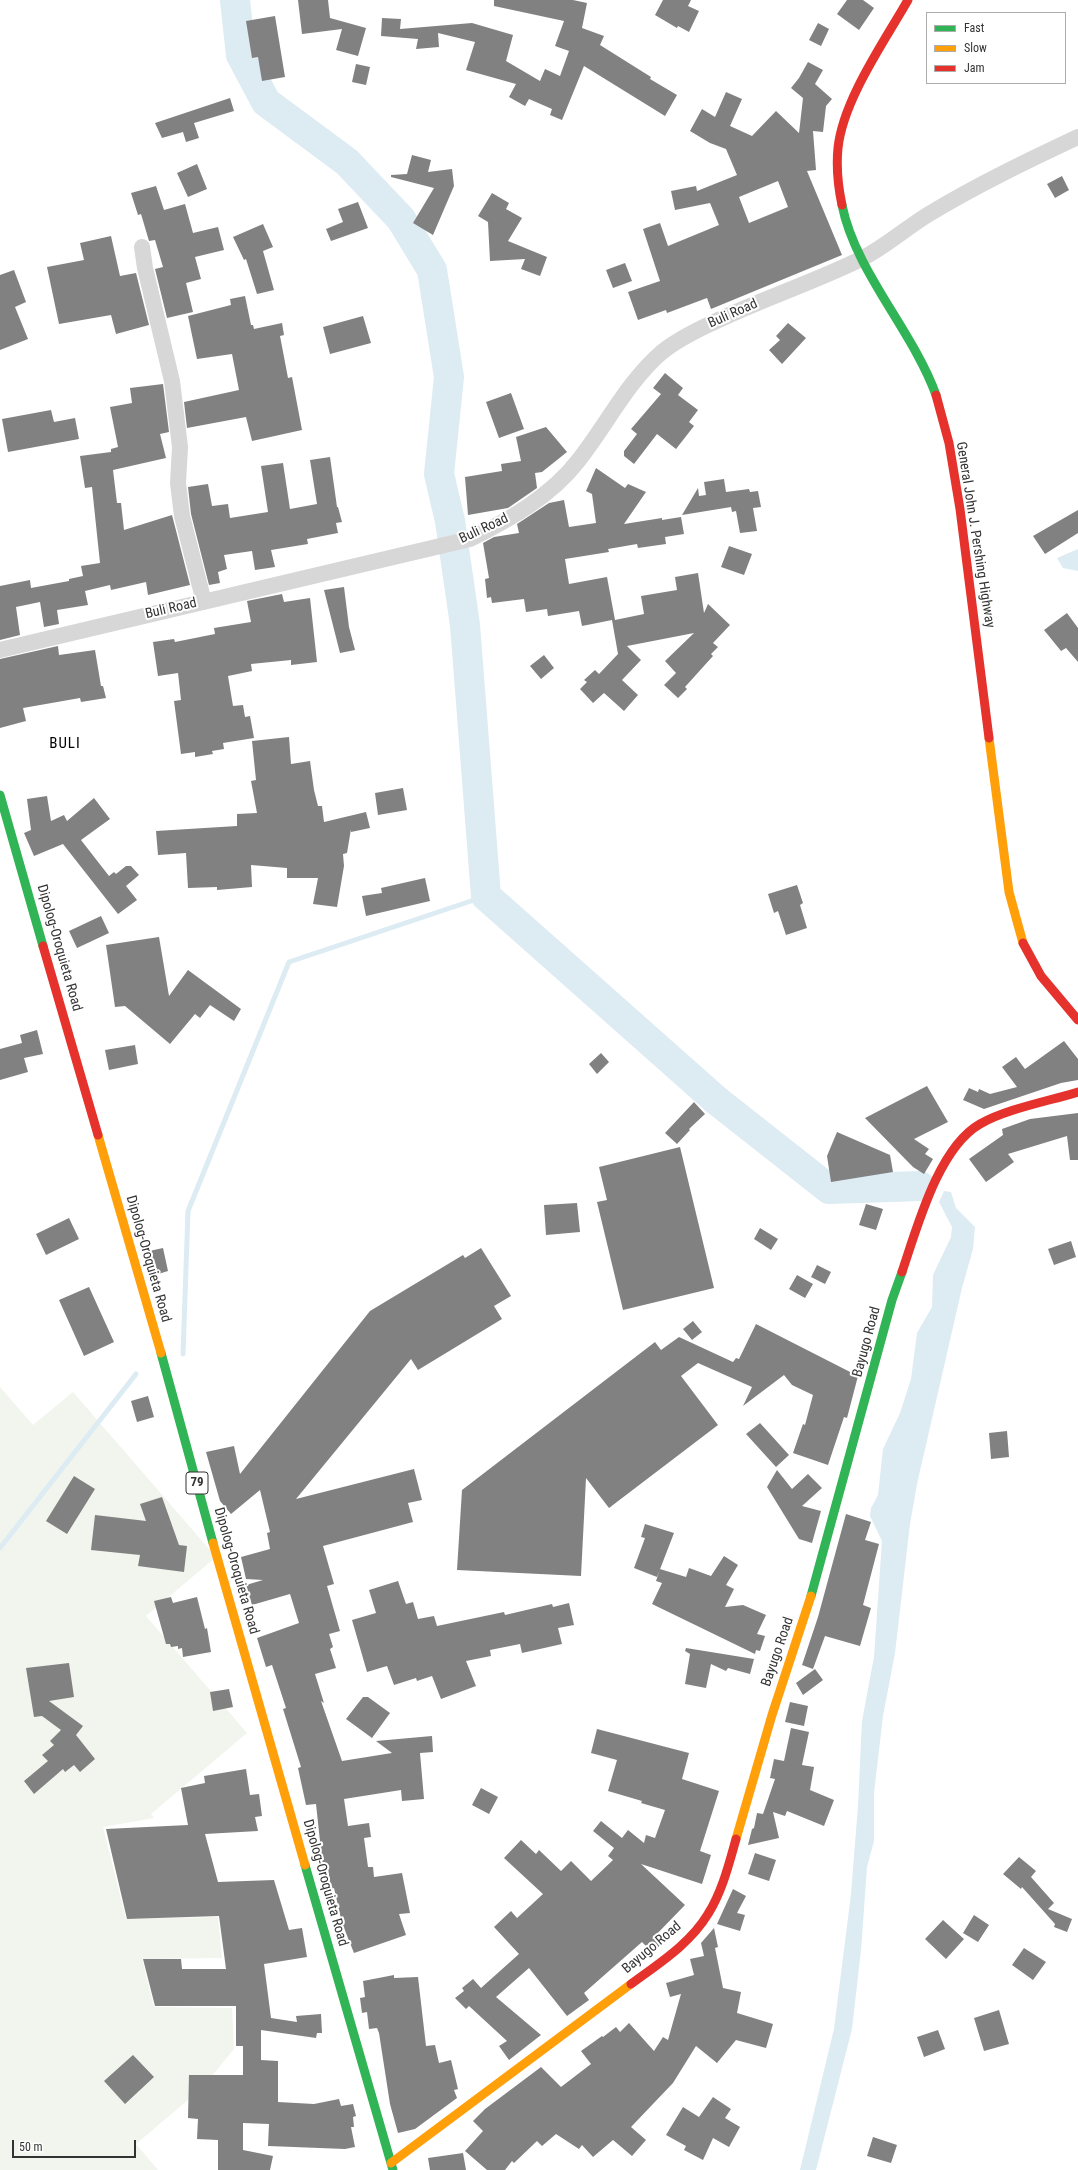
<!DOCTYPE html>
<html>
<head>
<meta charset="utf-8">
<style>
  body { margin:0 }
  #map { position:relative; width:1078px; height:2170px; overflow:hidden; background:#fff; font-family:"Roboto Condensed",sans-serif }
  canvas { display:block }
  .legend { position:absolute; left:926px; top:12px; width:140px; height:72px; box-sizing:border-box; background:#fff; border:1px solid #adadad; margin:0; padding:5px 7px; list-style:none; font-size:12px; color:#333 }
  .legend li { display:flex; align-items:center; gap:8px; height:20px }
  .legend b { width:20px; border:1px solid #adadad }
  .scale { position:absolute; left:12px; top:2140px; width:124px; height:18px; box-sizing:border-box; border:2px solid #333; border-top:0; padding-left:5px; font-size:12px; line-height:14px; white-space:nowrap; color:#333; -webkit-text-stroke:3px #fff; paint-order:stroke }
</style>
</head>
<body>
<div id="map">
<canvas width="1078" height="2170"></canvas>
<ul class="legend">
<li><b style="height:5px;background:#30b455"></b>Fast</li>
<li><b style="height:5px;background:#ff9f0a"></b>Slow</li>
<li><b style="height:5px;background:#e5322d"></b>Jam</li>
</ul>
<div class="scale">50 m</div>
</div>
<script>
const ctx = document.querySelector('canvas').getContext('2d');
ctx.lineJoin = 'round';
function paint(path, color) {
  ctx.fillStyle = color;
  ctx.fill(path, 'evenodd');
}
function strokePath(path, color, width, dash) {
  ctx.strokeStyle = color;
  ctx.lineWidth = width;
  ctx.lineCap = dash ? 'butt' : 'round';
  ctx.setLineDash(dash || []);
  ctx.stroke(path);
}
function write(font, color, halo, rows, align = 'center') {
  ctx.font = font + ' "Roboto Condensed",sans-serif';
  ctx.lineWidth = 4;
  ctx.setLineDash([]);
  ctx.textBaseline = 'middle';
  ctx.strokeStyle = halo;
  ctx.fillStyle = color;
  for (const [text, x, y, turn = 0] of rows) {
    ctx.save();
    ctx.translate(x, y);
    ctx.rotate((+turn || 0) * Math.PI / 180);
    ctx.textAlign = isNaN(turn) ? turn : align;
    if (halo) ctx.strokeText(text, 0, 0);
    ctx.fillText(text, 0, 0);
    ctx.restore();
  }
}
const green = new Path2D(`
  M0 1387 33 1425 73 1392 216 1557 146 1616 247 1733 151 1814 154 1818 103 1827 126 1919 218 1917 222 1958 142 1959 154 2007 232 2008 234 2049 202 2088 136 2144 158 2170H0Z`);
const water = new Path2D(`
  M1078 549V571L1063 568 1057 558Z
  M944 1191 951 1192 956 1208 975 1227 973 1249 962 1288 917 1484 910 1524 895 1653 883 1716 874 1793V1841L867 1867 861 1950 852 2029 816 2170H800L834 2029 851 1894 858 1806 862 1721 874 1657 882 1541 870 1516 871 1508 878 1495 883 1449 900 1413 911 1379 917 1333 932 1307 933 1275 951 1237 952 1227 939 1202Z`);
const stream = new Path2D(`
  M183 1354 188 1211 289 962 486 896
  M0 1548 136 1374`);
const river = new Path2D(`
  M235 0 241 55 266 102 347 162 401 219 432 270 449 377 439 474 450 521 465 625 486 896 716 1100 829 1189 920 1186`);
const building = new Path2D(`
  M298 0H328L330 18 366 28 358 56 336 50 342 29 302 34Z
  M494 0H573L587 3 582 28 604 36 600 45 651 77 650 79 677 95 665 116 584 66 562 120 550 115 552 109 529 99 525 106 509 97 516 84 466 70 475 42 438 33 439 47 416 49 418 39 381 36 382 18 401 19 400 29 472 23 513 35 506 61 540 81 545 69 560 76 569 51 555 46 564 21 494 6Z
  M663 0H691L688 6 699 11 689 32 678 26 677 28 655 15Z
  M847 0H863L874 8 859 30 837 14Z
  M275 16 285 77 262 81 258 57 252 58 246 21Z
  M818 23 829 29 821 46 809 40Z
  M808 62 823 70 815 84 832 99 826 106 823 132 813 131 816 170 807 171 842 255 711 309 707 298 667 313 666 310 638 320 628 292 660 281 643 229 660 223 668 246 719 225 710 203 675 210 671 191 696 186 697 191 737 175 726 149 710 143 690 131 702 109 715 117 726 92 742 99 730 126 752 136 776 111 799 133 803 98 791 88 799 78ZM778 181 788 207 749 223 739 197Z
  M356 64 370 67 366 85 352 82Z
  M230 98 234 111 194 123 199 138 186 142 183 132 162 138 155 123Z
  M412 155 431 160 428 172 452 169 454 186 433 235 413 223 434 188 391 177V175L407 174Z
  M197 164 207 189 188 197 177 173Z
  M1062 176 1069 190 1055 198 1047 184Z
  M156 186 164 210 185 204 193 233 218 227 224 250 195 257 201 279 186 283 193 312 167 318 155 269 163 267 155 240 149 241 141 214 138 215 131 193Z
  M492 193 509 203 506 209 522 218 508 241 547 257 540 276 521 269 525 259 490 261 488 222 478 216Z
  M358 202 368 228 331 241 326 229 343 222 338 209Z
  M263 224 273 247 263 251 274 290 257 294 246 259 244 260 233 237Z
  M111 236 120 276 136 273 149 325 116 334 111 315 59 324 47 267 84 260 80 243Z
  M625 263 632 281 613 288 606 270Z
  M14 270 26 302 15 307 28 339 0 350V275Z
  M245 296 251 325H253L254 329 282 323 284 335 280 336 288 378 292 377 302 430 252 441 246 417 187 428 184 402 239 390 232 354 197 359 188 316 231 305 230 299Z
  M363 316 371 343 330 354 323 327Z
  M788 323 806 338 782 364 769 350 780 340 776 336Z
  M665 373 683 388 678 395 698 410 689 422 694 426 676 449 657 434 634 464 624 456V451L637 434 631 429 661 394 653 388Z
  M163 384 169 432 160 434 166 458 113 470 117 503H121L124 530 172 515 190 585 148 595 146 582 111 590 110 585 85 591 88 605 57 610 59 624 44 627 40 602 16 607 20 635 0 640V586L30 580 31 588 69 581V579L83 576 81 566 100 563 92 487 85 488 80 456 111 452V449L118 447 110 407 132 403 130 388Z
  M511 393 524 429 499 438 486 402Z
  M51 410 54 422 75 418 79 439 8 452 2 419Z
  M546 427 567 452 542 472 535 473 537 488 508 508 468 515 465 477 502 471 501 464 521 461 516 437Z
  M330 457 337 507H338L342 522 336 523 338 533 307 539 308 544 271 550 275 567 255 570 252 551 224 555 227 569 218 572 220 583 209 585 191 514 188 487 208 484 212 506 228 504 230 518 268 512 261 466 283 463 290 509 317 504 310 460Z
  M596 468 625 488 628 484 646 492 624 524 662 518V520L681 517 684 534 665 537 666 544 638 548 637 544 608 549 609 552 565 559 569 584 607 577 615 620 644 614 641 596 677 590 675 577 698 573 704 613 708 604 730 625 713 643 718 647 711 654 713 656 685 687 687 689 678 698 664 685 676 673 665 661 694 633 627 646 641 660 622 680 638 695 624 711 604 693 593 703 580 689 587 682 584 680 595 670 599 674 618 654 612 620 582 626 579 611 548 616 547 609 526 612 524 599 492 603 491 597 487 598 485 579 489 578 483 543 494 537 519 533 517 524 549 503 564 500 569 527 596 523 592 494 586 491Z
  M724 479 726 492 749 489 750 492 758 491 761 507 753 508 757 531 740 533 736 511 732 512 731 507 682 515 698 488 699 496 706 495 704 482Z
  M1078 510V533L1045 554 1033 536Z
  M729 546 752 554 744 575 721 567Z
  M344 587 349 627 355 650 340 653 324 590Z
  M282 594 284 602 310 598 317 662 291 665V660L251 664 252 671 228 676 233 706 243 705 245 717 250 716 254 738 223 743 224 749 212 751 213 754 195 757V752L181 754 174 701 181 700 178 673 158 676 153 642 174 639 175 642 215 634 214 628 251 622 247 601Z
  M1067 613 1078 628V662L1066 648 1061 651 1044 630Z
  M58 646 59 655 95 650 101 686H103L106 698 81 702 80 698 23 708 26 721 0 728V659Z
  M544 655 554 668 541 679 530 666Z
  M289 737 291 764 310 761 314 790 318 806H322L324 822 366 812 370 828 351 832V829L347 853 343 854 344 866 337 907 313 904 318 878H287V868L251 865 252 887 217 890V887L188 888 186 853 158 855 156 831 237 826V814L257 813 251 781 256 780 252 741Z
  M403 788 407 810 378 815 375 793Z
  M47 796 51 821 64 815 67 821 94 798 110 819 81 840 109 876 114 872 116 874 126 866H131L139 875 126 886 137 900 118 914 63 844 34 856 24 833 31 830 27 799Z
  M425 878 430 901 366 916 362 896 382 893 381 888Z
  M797 885 803 903 800 905 807 928 786 935 778 911 774 913 768 894Z
  M101 916 109 933 77 948 69 931Z
  M159 937 169 996 188 970 241 1009 234 1021 210 1005 200 1018 195 1014 170 1044 125 1006 115 1007 106 945Z
  M37 1030 43 1054 24 1058 28 1072 0 1080V1049L22 1043 20 1035Z
  M1064 1041 1078 1059V1080L1061 1083 984 1109 963 1100 969 1088 978 1092 979 1089 990 1094 1017 1087 1002 1067 1016 1057 1025 1069Z
  M135 1045 138 1064 109 1070 105 1050Z
  M601 1053 609 1062 597 1074 589 1064Z
  M927 1086 948 1122 914 1139 929 1149 925 1154 933 1159 924 1174 913 1167 865 1118Z
  M694 1102 705 1114 689 1129 690 1130 677 1144 665 1133Z
  M1078 1113V1160H1070L1067 1136 1008 1154 1014 1162 986 1182 969 1159 1003 1135 1002 1129 1030 1119Z
  M837 1132 890 1155 893 1172 831 1182 827 1156Z
  M680 1147 714 1288 623 1310 597 1202 607 1200 599 1167Z
  M577 1203 580 1232 546 1235 544 1205Z
  M866 1204 883 1209 876 1230 859 1225Z
  M69 1218 79 1239 46 1255 36 1234Z
  M760 1228 778 1239 771 1250 754 1239Z
  M1071 1241 1076 1257 1054 1265 1048 1249Z
  M163 1248 168 1271 152 1276 145 1252Z
  M481 1248 511 1296 494 1306 502 1319 418 1370 411 1359 296 1499 414 1469 422 1500 408 1503 413 1522 323 1546 334 1584 327 1586 340 1631 329 1634 333 1647 330 1649 336 1668 315 1674 324 1703 321 1701 342 1761 392 1753 376 1741 432 1736 433 1752 420 1753 424 1799 402 1801 401 1790 344 1799 348 1826 369 1823 371 1837 364 1838 368 1867H373L374 1877 402 1873 410 1913 399 1914 406 1935 354 1953 342 1923 334 1888 331 1889 328 1868 323 1869 316 1804 306 1805 298 1768 301 1767 283 1709 286 1708 272 1665 266 1667 257 1638 299 1623 290 1594 252 1605 246 1585 263 1580 246 1579 241 1557 270 1549 267 1533 270 1532 260 1490 231 1514 220 1501 206 1452 234 1446 240 1474 370 1311 463 1255 465 1258Z
  M817 1265 831 1272 825 1284 811 1277Z
  M797 1275 813 1284 805 1298 789 1289Z
  M89 1287 114 1342 84 1356 59 1300Z
  M693 1321 702 1332 692 1340 683 1329Z
  M756 1324 858 1376 847 1418 844 1417 828 1465 793 1453 803 1424 805 1425 813 1395 792 1385 784 1375 743 1406 752 1387 698 1363 681 1376 718 1425 609 1508 586 1478 581 1576 457 1570 462 1490 655 1342 661 1350 679 1337 733 1362 736 1358 739 1359Z
  M148 1396 154 1417 137 1422 131 1401Z
  M760 1423 789 1455 776 1467 746 1434Z
  M1007 1431 1009 1457 991 1459 989 1433Z
  M777 1470 792 1489 808 1474 822 1488 802 1506 821 1511 812 1543 799 1539 767 1487Z
  M74 1476 95 1489 67 1534 46 1521Z
  M162 1497 179 1545 187 1546 184 1572 138 1566 140 1555 91 1550 95 1515 146 1521 140 1504Z
  M846 1514 871 1522 865 1540 879 1544 863 1605 871 1608 860 1646 825 1636 813 1669 802 1665 818 1617Z
  M645 1524 674 1533 657 1577 634 1568 645 1538 641 1537Z
  M724 1556 738 1565 726 1585 734 1589 725 1607 743 1605 766 1615 757 1634 765 1636 760 1651 756 1650 755 1654 652 1604 662 1583 656 1581 660 1569 686 1577 689 1568 711 1576Z
  M398 1581 406 1604 413 1602 418 1619 434 1616 437 1626 504 1612 505 1615 552 1604 553 1607 569 1603 574 1625 558 1628 562 1644 522 1653 520 1644 490 1650 491 1656 466 1661 476 1686 441 1699 432 1676 417 1681 416 1678 394 1685 387 1666 367 1672 352 1620 376 1613 369 1590Z
  M171 1597 173 1603 197 1597 205 1629 207 1628 211 1652 183 1657 182 1648 178 1649V1646L171 1647 170 1644H166L154 1601Z
  M686 1648 754 1659 750 1674 728 1668 726 1671 711 1664 706 1688 685 1684 690 1654 685 1651Z
  M69 1663 74 1697 49 1701 83 1726 76 1735 95 1759 80 1772 74 1765 65 1772 63 1769 34 1794 24 1781 48 1761 42 1755 54 1745 50 1741 61 1730 42 1716 34 1717 26 1668Z
  M815 1669 823 1680 803 1695 796 1683Z
  M229 1689 233 1707 213 1711 210 1692Z
  M363 1697H368L390 1713 372 1738 346 1719Z
  M790 1702 808 1706 804 1726 785 1722Z
  M791 1728 809 1732 802 1765 814 1767 810 1790 834 1800 824 1826 787 1811 785 1816 773 1812 779 1838 748 1845 752 1829 754 1828 757 1813 763 1814 775 1779 770 1778 774 1759 784 1761Z
  M597 1729 689 1753 682 1779 719 1791 700 1851 711 1855 702 1884 641 1864 685 1905 652 1939 674 1934 652 1952 642 1942 584 1993 589 2000 567 2016 529 1968 496 1997 541 2035 509 2060 499 2046 507 2041 469 2006 466 2009 455 1998 464 1991 462 1988 473 1979 481 1988 519 1954 494 1927 511 1911 517 1918 543 1894 504 1858 521 1840 536 1854 539 1850 561 1871 571 1861 591 1881 613 1860 608 1856 614 1848 593 1831 601 1821 622 1838 628 1830 644 1843 646 1835 655 1838 665 1810 641 1803 642 1801 608 1791 617 1760 591 1753Z
  M246 1769 250 1795 259 1794 262 1816 255 1817 258 1831 205 1834 218 1882 274 1880 289 1930 302 1928 307 1957 264 1964 271 2018 297 2022 296 2016 321 2014 322 2033H317L316 2038 261 2030V2060L278 2061V2102L314 2104 339 2099 341 2106 353 2104 356 2116 353 2117 354 2127H351L355 2147 345 2149 268 2146 269 2124 243 2123V2150L273 2156 270 2170H218V2140L197 2139 198 2119 188 2118 189 2075H243V2046H236V2006H155L143 1959H181L182 1969H226L219 1916 127 1919 106 1829 188 1825 181 1788 205 1783 204 1776Z
  M481 1788 498 1797 489 1814 472 1805Z
  M755 1853 776 1860 769 1881 748 1874Z
  M1019 1857 1036 1871 1031 1877 1054 1903 1048 1909 1072 1919 1067 1932 1054 1927 1055 1924 1022 1887 1021 1889 1003 1874Z
  M733 1889 746 1896 737 1913 745 1915 740 1931 717 1924Z
  M974 1915 989 1925 978 1942 963 1933Z
  M943 1920 964 1939 946 1959 925 1939Z
  M714 1928 718 1947 715 1948 723 1988 741 1992 737 2013 773 2024 766 2048 736 2040 717 2063 696 2046 673 2083 631 2127 646 2140 632 2156 613 2140 593 2157 582 2145 579 2149 556 2134 542 2146 537 2141 514 2163 512 2161 505 2170H487L465 2151 483 2131 473 2121 485 2109 541 2067 561 2087 591 2064 581 2051 602 2036 603 2037 616 2027 620 2032 629 2023 654 2051 663 2037 668 2040 681 1994 670 1997 666 1983 694 1975 690 1959 704 1956 701 1943Z
  M1024 1948 1046 1962 1033 1980 1012 1965Z
  M394 1975V1978L418 1977 426 2046 435 2045 439 2063 451 2060 458 2089 454 2090 457 2098 415 2129 398 2133 390 2104 379 2033 377 2028 369 2029 367 2012 362 2013 360 1998 365 1997 363 1981Z
  M999 2010 1009 2044 984 2051 974 2018Z
  M938 2030 945 2049 924 2057 917 2037Z
  M133 2055 154 2077 125 2104 104 2081Z
  M713 2097 731 2109 725 2118 740 2127 729 2147 713 2138 703 2160 684 2150 686 2146 666 2135 683 2107 699 2117Z
  M873 2137 897 2145 891 2163 867 2156Z
  M463 2153 466 2170H430L428 2158Z`);
const street = new Path2D(`
  M142 247 145 268 172 381 180 447 178 483 182 516 204 602
  M0 650 470 539C509 520 551 496 578 461 606 426 627 382 662 352 677 340 693 332 710 324 759 300 812 283 861 259 885 247 906 228 929 214 977 185 1027 161 1078 137`);
const fast = new Path2D(`
  M842 205C855 271 913 331 936 395
  M0 795 43 946
  M161 1353 213 1543
  M811 1596 892 1300 902 1272
  M305 1865 393 2170`);
const slow = new Path2D(`
  M989 738 1009 892 1023 943
  M98 1135 161 1353
  M213 1543 305 1865
  M736 1839 772 1715 811 1596
  M391 2163 631 1984`);
const jam = new Path2D(`
  M842 205C838 186 836 168 838 148 843 100 884 42 908 0
  M936 395 949 443 960 509 989 738
  M1023 943 1041 976 1078 1020
  M43 946 98 1135
  M902 1272C917 1228 938 1148 980 1124 1006 1109 1049 1101 1078 1092
  M631 1984C658 1964 690 1944 708 1914 722 1892 729 1864 736 1839`);
const shields = [
  [197,1483,22]
];
const shieldNames = [
  ["79",197,1483]
];
const streetNames = [
  ["Buli Road",733,314,-24],
  ["Buli Road",484,529,-25],
  ["General John J. Pershing Highway",975,535,81],
  ["Buli Road",171,609,-13],
  ["Dipolog-Oroquieta Road",59,948,74],
  ["Dipolog-Oroquieta Road",148,1259,74],
  ["Bayugo Road",867,1342,-75],
  ["Dipolog-Oroquieta Road",236,1571,74],
  ["Bayugo Road",778,1652,-71],
  ["Dipolog-Oroquieta Road",325,1883,74],
  ["Bayugo Road",652,1948,-40]
];
const neighbourhoodNames = [
  ["BULI",65,744]
];
paint(green, '#f1f5ed');
paint(water, '#ddebf3');
strokePath(stream, '#ddebf3', 5);
strokePath(river, '#ddebf3', 30);
paint(building, '#818181');
strokePath(street, '#d7d7d7', 16);
strokePath(fast, '#30b455', 9);
strokePath(slow, '#ff9f0a', 9);
strokePath(jam, '#e5322d', 9);
for (const [x, y, w] of shields) {
  const box = new Path2D();
  box.roundRect(x - w / 2, y - 11, w, 22, 3);
  ctx.fillStyle = '#fff';
  ctx.fill(box);
  strokePath(box, '#333', 1);
}
write('bold 13px', '#333', null, shieldNames);
write('14px', '#333', '#fff', streetNames);
ctx.letterSpacing = '1px';
write('15px', '#000', '#fff', neighbourhoodNames);
ctx.letterSpacing = '0px';
</script>
</body>
</html>
